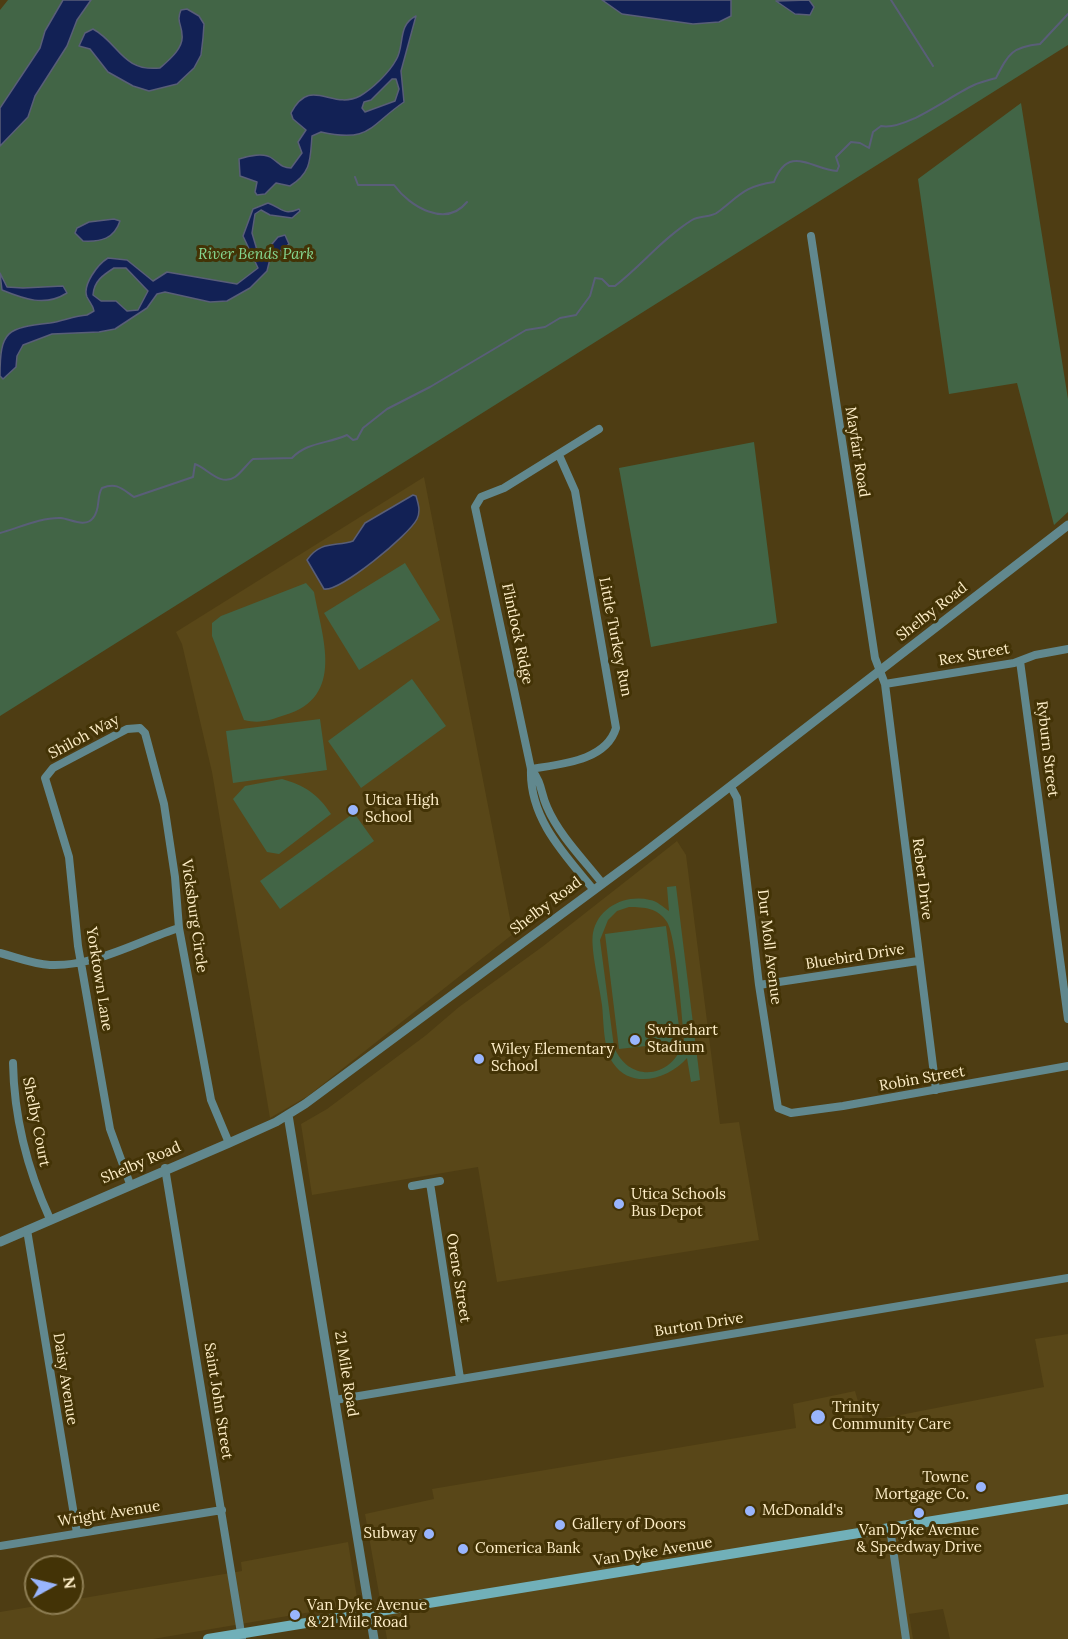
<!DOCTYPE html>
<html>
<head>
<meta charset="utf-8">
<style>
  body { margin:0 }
  #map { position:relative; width:1068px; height:1639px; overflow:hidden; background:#4e3d13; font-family:Lora,serif }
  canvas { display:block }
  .north { position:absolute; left:24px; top:1555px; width:60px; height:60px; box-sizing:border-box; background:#433306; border:2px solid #8e7e54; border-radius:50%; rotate:82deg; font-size:16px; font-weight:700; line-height:24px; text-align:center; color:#feeec8 }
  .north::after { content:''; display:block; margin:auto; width:21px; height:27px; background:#99b5fd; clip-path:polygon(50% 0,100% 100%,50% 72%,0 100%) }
</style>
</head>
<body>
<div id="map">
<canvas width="1068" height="1639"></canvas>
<div class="north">N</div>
</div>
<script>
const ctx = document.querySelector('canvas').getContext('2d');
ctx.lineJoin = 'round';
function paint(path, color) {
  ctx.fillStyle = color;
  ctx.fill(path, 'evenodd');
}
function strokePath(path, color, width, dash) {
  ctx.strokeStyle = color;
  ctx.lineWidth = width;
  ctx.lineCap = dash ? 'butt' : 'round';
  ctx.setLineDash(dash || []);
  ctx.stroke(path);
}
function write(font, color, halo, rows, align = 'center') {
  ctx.font = font + ' Lora,serif';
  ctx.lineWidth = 6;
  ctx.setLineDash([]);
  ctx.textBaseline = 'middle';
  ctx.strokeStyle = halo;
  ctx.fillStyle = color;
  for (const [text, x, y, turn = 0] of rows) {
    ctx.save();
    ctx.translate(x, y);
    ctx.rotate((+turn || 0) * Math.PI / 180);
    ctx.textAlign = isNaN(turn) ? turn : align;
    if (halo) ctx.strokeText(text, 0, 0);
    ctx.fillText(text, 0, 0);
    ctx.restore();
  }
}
const built = new Path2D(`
  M424 477 513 934 308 1096 270 1118 212 772 182 644 176 632Z
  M677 841 686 855 720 1124 739 1122 759 1240 497 1282 478 1167 312 1195 301 1124 327 1109 425 1036 459 1007 542 947Z
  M1068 1334V1639H950L943 1609 909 1614 913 1639H387L365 1514 434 1499 432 1489 796 1428 793 1404 855 1391 864 1422 1044 1387 1035 1339Z
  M348 1542 358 1604 153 1639H0V1612L54 1603H72V1600L242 1571 241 1562Z`);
const green = new Path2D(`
  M8 0H1068V45L0 716V10Z
  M1021 103 1068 399V512L1054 525 1017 383 949 394 918 179Z
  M754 442 777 623 651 647 619 468Z
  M405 563 440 620 359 670 324 613Z
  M306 583 314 592C322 637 346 697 285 715 270 720 260 724 244 720L212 636V623L221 616Z
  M412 679 446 726 361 788 328 741Z
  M320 719 327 770 233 783 226 731Z
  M282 779C304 785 318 794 331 814L279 854 267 852 233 799 245 786Z
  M354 813 374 841 280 909 260 881Z
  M676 886 700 1080 691 1082 687 1058C670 1078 632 1091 613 1063 603 1048 604 1023 602 1005 600 988 590 948 593 933 598 907 626 894 650 900 657 901 663 907 669 911L667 887ZM629 907C644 907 658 908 667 922 676 936 682 1017 684 1039 676 1077 630 1086 614 1047L600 940 608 920 617 911Z
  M666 926 681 1042 619 1049 605 934Z`);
const water = new Path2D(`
  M63 0H91L77 20 67 46 35 96 28 117 0 146V108L40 48 45 31Z
  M602 0H731V16L719 22 693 24 622 14Z
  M809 0 814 7 810 15 795 14 776 1Z
  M187 9 199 16 204 24 203 38 201 55 194 68 177 84 149 91 133 86 108 72 90 49 79 46 85 33 93 29C119 43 122 72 160 68 169 60 184 48 182 35 182 25 176 21 181 10Z
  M416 16 401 71 404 102C369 126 370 143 321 132L312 136C310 159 312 172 290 186L276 183 265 194 257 195 255 192 257 182 240 176 239 159C248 156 265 152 273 159 280 164 282 168 291 168L302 153 298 142 306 130 293 119 291 113C311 75 331 111 360 96 372 89 389 73 396 60 405 46 397 25 416 16ZM392 79H396L399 89 395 101 365 112 362 108 364 102 371 100Z
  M268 203C282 208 283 216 299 209L300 211 292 218 270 215 261 210 255 214 252 233 257 250 266 251 278 237 285 235 289 244 270 259 267 271 250 288 227 301 210 302 165 292 157 294 147 308 115 329 99 332 52 334 23 345 17 356 16 367 3 379 0 376C0 330 7 328 50 323 63 321 74 316 87 315L94 311C93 305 90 303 87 297 82 285 98 264 108 258L127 260 153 281 167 272 237 284 258 268 243 236 253 209ZM114 268H126L148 291 138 310 127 311 116 301H101L93 295C94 281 103 275 114 268Z
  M114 219 120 221C114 239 101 242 83 241L75 233 77 228 89 222Z
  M0 273 7 287 23 288 63 286 67 293C45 307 24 299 2 290Z
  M413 495 416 496C418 503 421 511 417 519 409 535 340 592 324 589L307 560C321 540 336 547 353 541L365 523Z`);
const stream = new Path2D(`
  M891 0 933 66
  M355 177 358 185H394C410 207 446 228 467 202
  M0 533C18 528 42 517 61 518 70 519 86 528 93 518 101 509 96 497 102 488 117 482 122 489 134 497L193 477 195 464C207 468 220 487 235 477 241 473 247 464 253 459L292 458C307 442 327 444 347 435L353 440 357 439 363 428 387 409 430 387 526 330 545 327 560 318 576 315 590 296 595 278 602 279 609 286H615C642 265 663 238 692 220 700 215 711 218 718 212 740 195 745 186 774 182 789 143 813 170 837 171L839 166 836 157 851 142 860 143 869 148 873 132 881 126C906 131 951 95 974 85 981 82 989 80 996 78 1009 53 1012 47 1040 44L1068 14`);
const minor = new Path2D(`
  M811 236 875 658 885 684 936 1090
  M1020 661 1068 1019
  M885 684 1014 663 1035 655 1068 649
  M531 769C561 764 606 761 616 728L575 491 559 455
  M531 769C543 784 540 792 547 807 559 835 584 860 602 883
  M731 787 737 798 759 985 778 1108 791 1113 843 1106 1068 1066
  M593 889C564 854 529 818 531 769L475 507 481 497 504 488 599 429
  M0 953C16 957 33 964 50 965 94 967 138 941 179 928
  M759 985 918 961
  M13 1063C14 1116 28 1171 50 1219
  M165 1168 242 1639
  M430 1183 460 1378
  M130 1184 110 1129 78 946 69 857 45 778 53 768 127 729 140 728 145 733 164 804 175 877 179 928 211 1100 229 1143
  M412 1186 440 1181
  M27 1230 77 1533
  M335 1400 1068 1278
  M890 1528 906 1639
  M0 1546 222 1510`);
const tertiary = new Path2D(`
  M288 1115 374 1639
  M0 1242 229 1143 276 1122 305 1104 644 853 1068 525`);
const secondary = new Path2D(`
  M208 1639 1068 1499`);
const markers = [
  [353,810,6,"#99b5fd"],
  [635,1040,6,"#99b5fd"],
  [479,1059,6,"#99b5fd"],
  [619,1204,6,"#99b5fd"],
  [818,1417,8,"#99b5fd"],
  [981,1487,6,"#99b5fd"],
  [750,1511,6,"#99b5fd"],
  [919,1513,6,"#99b5fd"],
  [560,1525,6,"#99b5fd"],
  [429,1534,6,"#99b5fd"],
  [463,1549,6,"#99b5fd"],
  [295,1615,6,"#99b5fd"]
];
const parkNames = [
  ["River Bends Park",256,255]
];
const streetNames = [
  ["Mayfair Road",857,452,81],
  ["Shelby Road",932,612,-38],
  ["Flintlock Ridge",517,634,78],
  ["Little Turkey Run",615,637,79],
  ["Rex Street",974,655,-10],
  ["Shiloh Way",84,737,-28],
  ["Ryburn Street",1047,749,83],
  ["Reber Drive",922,879,83],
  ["Shelby Road",546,906,-37],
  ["Vicksburg Circle",194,916,82],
  ["Dur Moll Avenue",769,947,83],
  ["Bluebird Drive",855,957,-9],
  ["Yorktown Lane",99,979,81],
  ["Robin Street",922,1079,-10],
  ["Shelby Court",36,1122,79],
  ["Shelby Road",141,1163,-23],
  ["Orene Street",458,1278,81],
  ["Burton Drive",699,1325,-9],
  ["21 Mile Road",346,1374,81],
  ["Daisy Avenue",65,1379,81],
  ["Saint John Street",218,1401,81],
  ["Wright Avenue",109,1514,-9],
  ["Van Dyke Avenue",653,1552,-9]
];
const poiNames = [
  ["Utica High",365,801],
  ["School",365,818],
  ["Swinehart",647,1031],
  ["Stadium",647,1048],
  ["Wiley Elementary",491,1050],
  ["School",491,1067],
  ["Utica Schools",631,1195],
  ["Bus Depot",631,1212],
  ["Trinity",832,1408],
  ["Community Care",832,1425],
  ["Towne",969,1478,"right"],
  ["Mortgage Co.",969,1495,"right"],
  ["McDonald's",762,1511],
  ["Gallery of Doors",572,1525],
  ["Van Dyke Avenue",919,1531,"center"],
  ["& Speedway Drive",919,1548,"center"],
  ["Subway",417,1534,"right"],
  ["Comerica Bank",475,1549],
  ["Van Dyke Avenue",307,1606],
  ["& 21 Mile Road",307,1623]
];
paint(built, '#594718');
paint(green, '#426546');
paint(water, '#122155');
strokePath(water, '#595e78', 1.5);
strokePath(stream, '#595e78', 2);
strokePath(minor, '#61888e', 8);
strokePath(tertiary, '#61888e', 9);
strokePath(secondary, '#71b0b9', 10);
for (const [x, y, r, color] of markers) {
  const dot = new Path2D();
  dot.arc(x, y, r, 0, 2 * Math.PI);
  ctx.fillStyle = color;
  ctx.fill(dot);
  strokePath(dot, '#433306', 2);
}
write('italic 15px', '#85d790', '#433306', parkNames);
write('15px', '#feeec8', '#433306', streetNames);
write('15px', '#feeec8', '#433306', poiNames, 'left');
</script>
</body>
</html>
